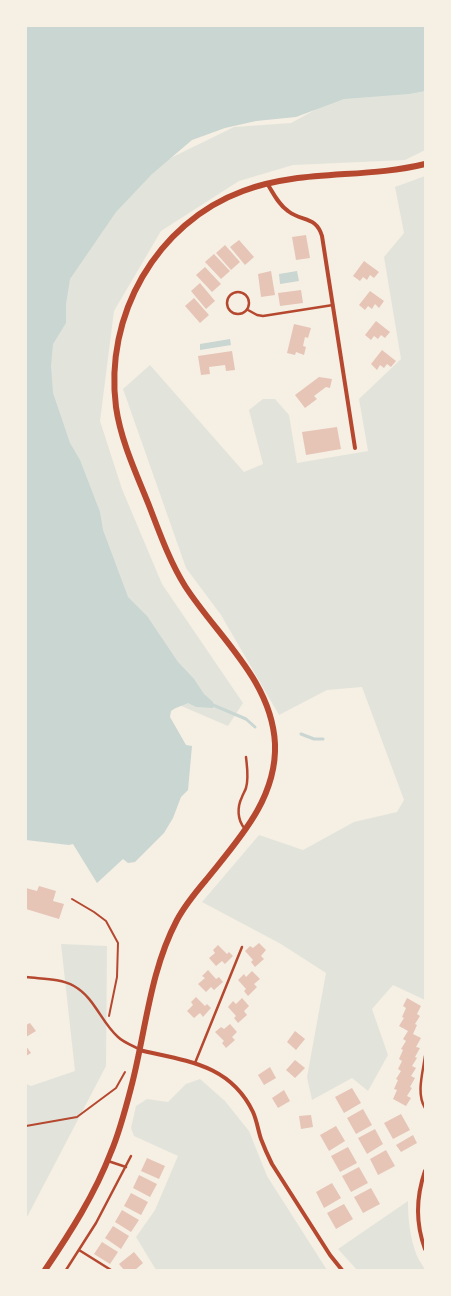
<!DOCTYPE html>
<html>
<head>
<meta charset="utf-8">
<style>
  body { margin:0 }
  #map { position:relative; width:451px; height:1296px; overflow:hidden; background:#f6efe4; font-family:"Crimson Pro",serif }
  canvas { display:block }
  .frame { position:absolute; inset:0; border:27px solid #f6efe4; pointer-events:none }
</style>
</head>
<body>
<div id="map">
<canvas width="451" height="1296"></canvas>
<div class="frame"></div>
</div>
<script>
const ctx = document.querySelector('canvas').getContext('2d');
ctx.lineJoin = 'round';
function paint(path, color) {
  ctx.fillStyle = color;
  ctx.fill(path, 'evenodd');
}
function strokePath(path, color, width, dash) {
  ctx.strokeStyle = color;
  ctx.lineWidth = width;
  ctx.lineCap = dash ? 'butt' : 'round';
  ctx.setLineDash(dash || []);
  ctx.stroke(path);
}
const green = new Path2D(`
  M425 90V150L405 160 293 165 239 181 161 231 114 311 100 421 122 489 162 584 243 703 228 726 172 702 146 661 35 376 102 190 144 171 234 127 291 123 335 99Z
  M425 176V1000L393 985 372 1009 388 1055 368 1091 352 1078 312 1100 307 1077 326 973 281 944 202 902 259 835 303 850 354 822 397 812 404 800 362 687 327 690 279 715 221 615 186 568 123 389 150 365 244 472 263 464 249 410 263 399H275L289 415 297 463 368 451 359 399 401 359 384 257 404 233 395 187Z
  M61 944 107 946 106 1066 26 1219V1084L31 1086 75 1071Z
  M200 1079 225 1101 249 1131 267 1176 327 1270H156L136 1237 155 1210 178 1156 134 1136 131 1128 136 1106 147 1099 168 1102 186 1084Z
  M408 1201C408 1220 410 1238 417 1256 419 1261 423 1265 425 1270H357L338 1249Z`);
const water = new Path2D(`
  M26 26H425V91L409 94 344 99 296 117 256 121 225 128 192 140 152 174 116 212 70 279 66 304V323L53 344 51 366 53 393 70 443 80 460 100 512 103 530 128 597 147 616 178 662 194 679 204 694 213 702V708L196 707 188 703C182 706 176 707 171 711L170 717 186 745 192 746 188 790 181 797 173 818 164 833 135 862 128 863 123 859 97 883 73 844 69 845 26 840Z
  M297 271 299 281 280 284 279 274Z
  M230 339 231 345 200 350V344Z`);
const stream = new Path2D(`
  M213 705 246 719 255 727
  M301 734 314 739H323`);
const building = new Path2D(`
  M306 235 310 258 296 260 292 237Z
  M239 240 254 257 245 265 230 247Z
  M225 245 240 262 231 270 216 253Z
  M214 254 230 271 221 279 205 262Z
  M364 261 379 272 374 278 370 275 367 280 363 277 360 281 353 276Z
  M205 267 221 284 212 292 196 275Z
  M271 271 275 295 261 297 258 274Z
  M200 283 215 301 206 309 191 291Z
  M301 290 303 303 280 306 278 293Z
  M370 291 384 301 379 308 375 304 372 309 368 306 365 310 359 305Z
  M194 298 209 315 200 323 185 306Z
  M376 321 390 332 385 338 381 335 378 339 374 336 371 340 365 335Z
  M294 324 311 328 308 338 305 337 303 346 306 347 304 355 296 352 295 355 287 353Z
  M382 350 396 361 391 367 387 364 384 368 380 365 377 370 371 364Z
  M232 351 235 370 226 371 225 365 209 367 210 374 201 375 198 356Z
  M319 377 332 379 330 388 326 387 314 396 317 399 305 408 295 395Z
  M337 427 341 449 306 455 302 432Z
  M39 886 56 891 53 901 64 904 59 919 26 909V888L37 891Z
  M259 943 266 950 261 956 264 959 255 967 251 962 253 960 245 951 250 946 253 948Z
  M218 945 227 954 229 952 233 956 225 964 222 961 216 966 209 958 215 953 213 950Z
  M208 970 216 979 219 977 223 982 214 990 211 987 206 992 198 984 205 978 202 976Z
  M252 971 260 979 254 984 257 987 248 996 244 991 246 989 238 980 244 974 246 977Z
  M196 997 205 1006 207 1004 211 1008 203 1017 200 1013 194 1018 187 1011 193 1005 191 1002Z
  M242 998 249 1006 244 1011 247 1015 238 1023 234 1018 236 1016 228 1007 233 1001 236 1004Z
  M407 998 421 1006 417 1014 420 1016 415 1024 417 1025 413 1034 421 1038 416 1047 420 1048 415 1057 417 1058 412 1066 416 1068 411 1076 415 1078 410 1087 412 1088 407 1096 411 1098 406 1106 393 1099 397 1090 394 1089 398 1080 396 1079 401 1071 398 1069 402 1061 399 1059 403 1050 401 1049 406 1041 403 1039 408 1031 399 1026 404 1018 402 1017 406 1008 403 1006Z
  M30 1023 36 1031 26 1037V1025Z
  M230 1024 237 1032 232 1037 235 1040 226 1048 222 1043 224 1041 215 1032 221 1027 224 1029Z
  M295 1031 305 1039 296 1050 287 1042Z
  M26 1046 31 1053 26 1056Z
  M295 1060 305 1068 295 1078 286 1070Z
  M270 1067 276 1078 264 1085 258 1075Z
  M352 1088 361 1103 344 1113 335 1097Z
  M284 1090 290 1101 278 1108 272 1098Z
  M363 1109 372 1125 356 1134 347 1118Z
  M401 1114 410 1130 393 1139 384 1123Z
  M311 1115 313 1127 301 1129 299 1116Z
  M336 1126 345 1141 329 1151 320 1135Z
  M375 1129 383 1144 367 1154 358 1138Z
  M413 1135 417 1143 401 1152 396 1145Z
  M348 1147 357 1163 340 1172 331 1156Z
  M386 1150 395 1166 378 1175 370 1159Z
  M147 1158 165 1166 159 1179 141 1171Z
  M359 1167 368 1183 351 1192 342 1176Z
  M139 1175 157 1184 150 1197 133 1188Z
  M332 1183 341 1198 324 1208 316 1192Z
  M371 1188 380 1204 363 1213 354 1197Z
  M131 1193 148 1202 141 1215 124 1206Z
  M344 1204 353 1219 336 1229 327 1213Z
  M122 1210 139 1220 131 1232 115 1222Z
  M113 1226 129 1236 121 1249 105 1238Z
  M102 1242 118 1252 110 1264 94 1254Z
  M134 1252 143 1263 135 1270H124L119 1264Z`);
const path = new Path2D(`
  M72 899 94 912 106 921 118 943 117 977 109 1016
  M26 1126 77 1117 116 1088 125 1072`);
const service = new Path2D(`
  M227 303a11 11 0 1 1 22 0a11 11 0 1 1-22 0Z
  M248 310 257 315 263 316 333 305
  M245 829C237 820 237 807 242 797 243 794 245 791 246 788 249 778 247 767 246 757
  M26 977C41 979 60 978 74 986 95 998 101 1022 118 1037 123 1042 133 1046 139 1049
  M425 1056C423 1072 416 1094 425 1108
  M195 1063 242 947
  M108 1161 126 1167
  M79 1250 111 1270
  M66 1270 96 1223 131 1156`);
const minor = new Path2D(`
  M267 183C273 193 279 205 288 211 302 222 316 216 322 236L355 448
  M139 1050C186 1061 230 1064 253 1112 257 1121 258 1130 261 1139 264 1147 268 1156 272 1164L330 1255 342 1270
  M425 1171C416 1197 415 1222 425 1249`);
const tertiary = new Path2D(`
  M45 1270C70 1233 95 1194 111 1152 120 1131 126 1107 132 1084 146 1029 150 971 177 920 185 905 195 893 206 880 238 840 277 799 275 744 272 680 217 636 185 586 170 562 160 534 150 508 137 475 121 442 116 407 104 316 156 223 243 191 301 169 365 179 425 164`);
paint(green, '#e2e4dc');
paint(water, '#c9d6d2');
strokePath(stream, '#c9d6d2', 3);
paint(building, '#e6c5b7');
strokePath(path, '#b5482f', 2);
strokePath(service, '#b5482f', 2.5);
strokePath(minor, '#b5482f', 4);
strokePath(tertiary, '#b5482f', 6);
</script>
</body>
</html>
